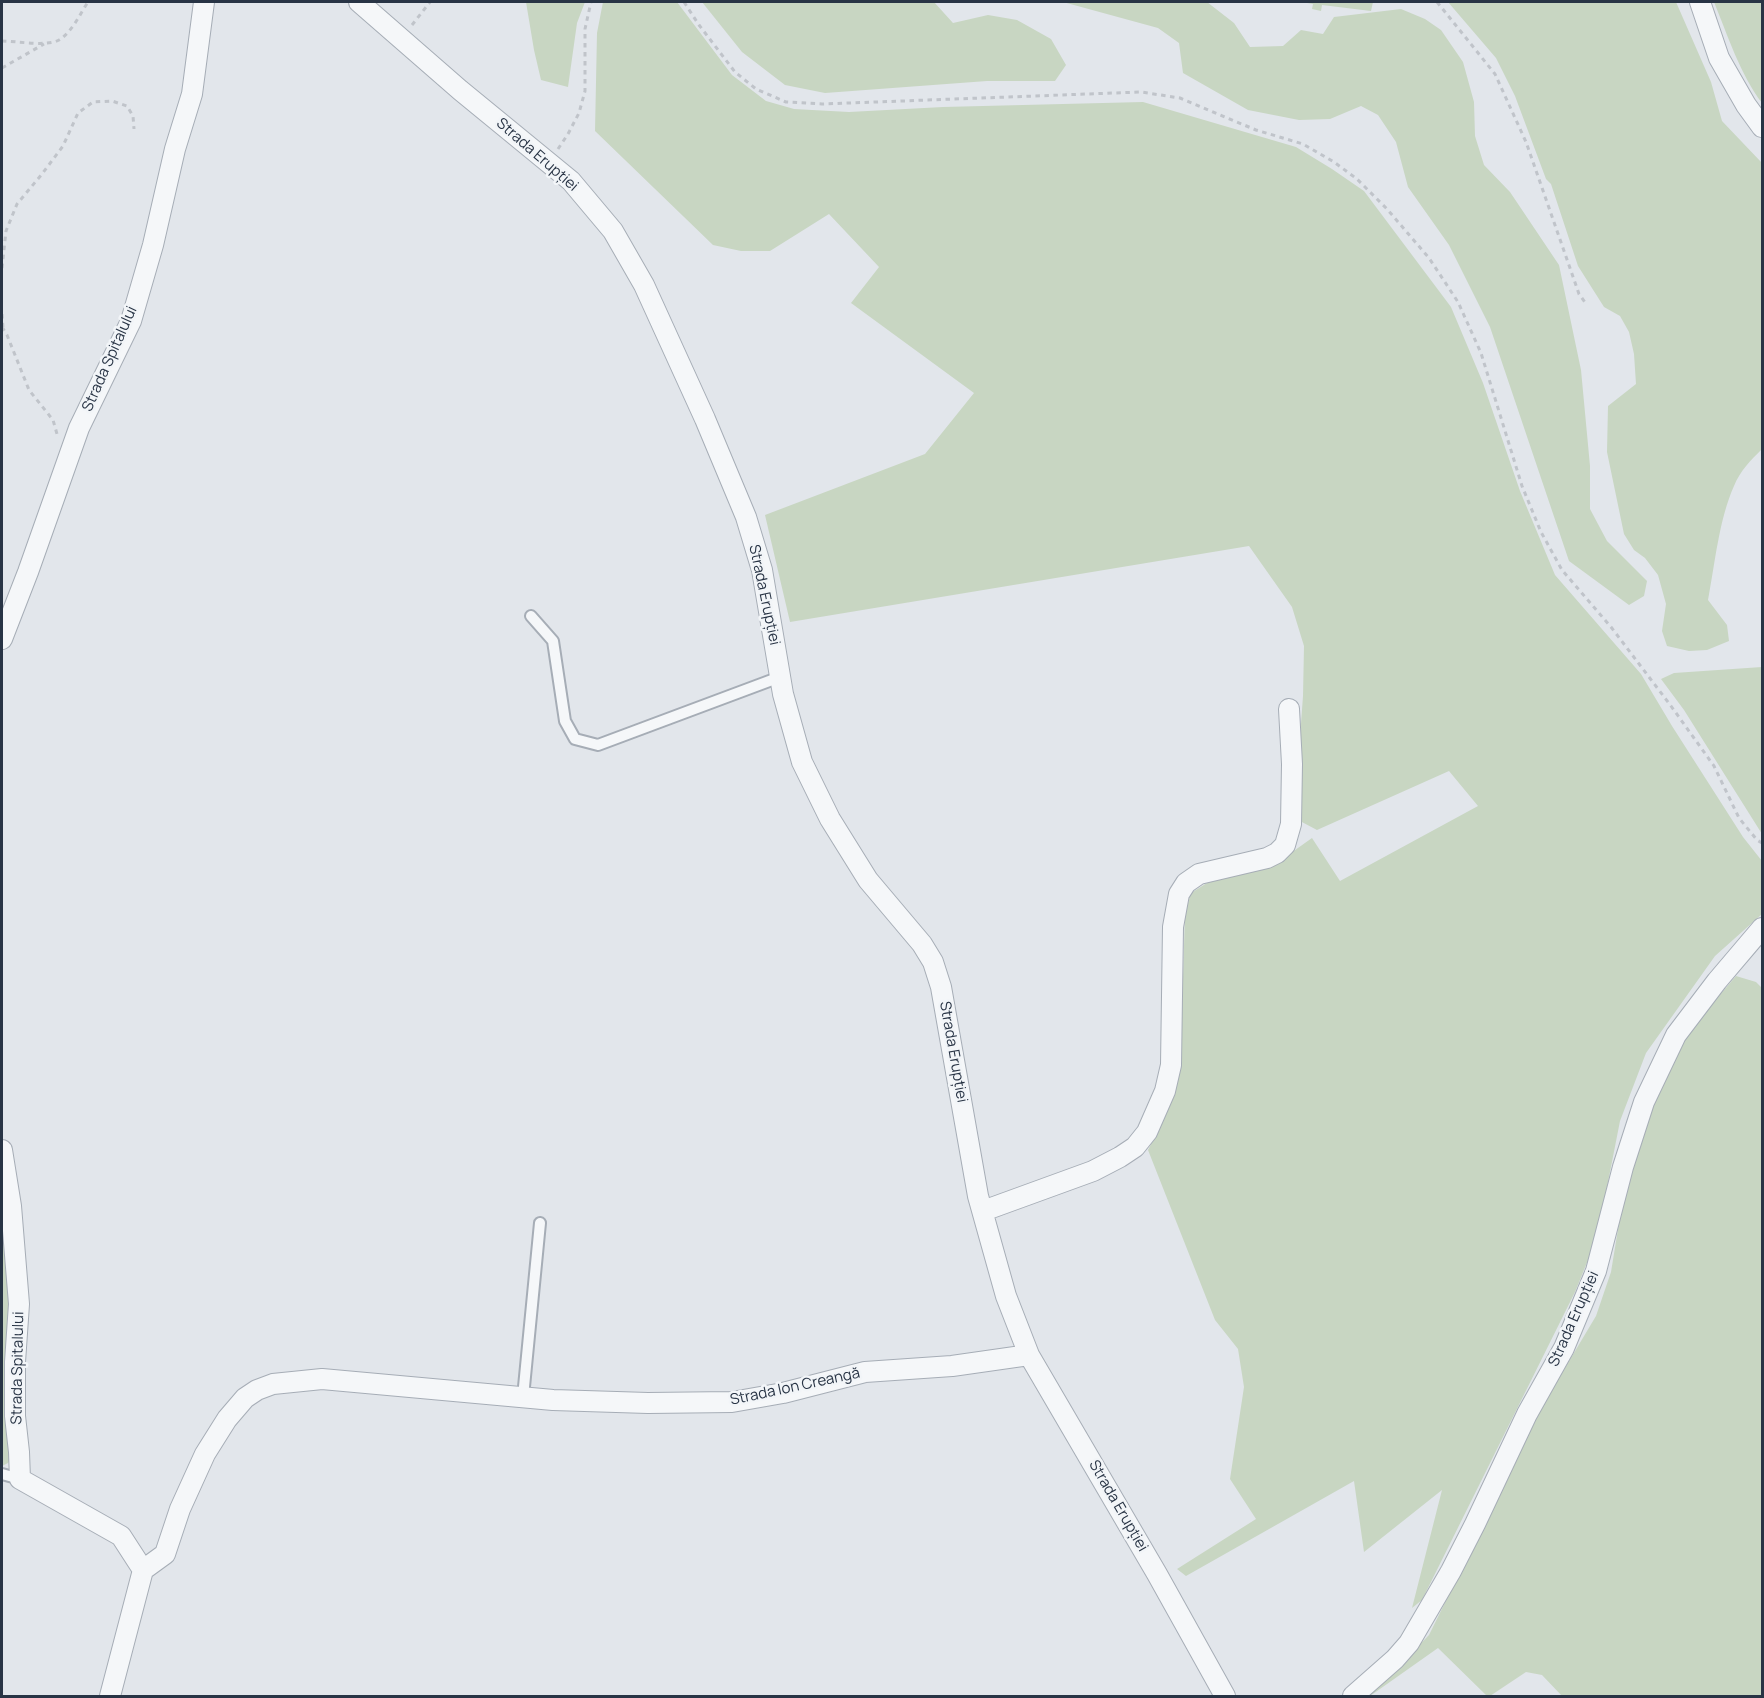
<!DOCTYPE html>
<html>
<head>
<meta charset="utf-8">
<style>
  body { margin:0 }
  #map { position:relative; width:1764px; height:1698px; overflow:hidden; background:#e2e6eb; font-family:Manrope,sans-serif }
  canvas { display:block }
  .frame { position:absolute; inset:0; border:3px solid #283445; pointer-events:none }
</style>
</head>
<body>
<div id="map">
<canvas width="1764" height="1698"></canvas>
<div class="frame"></div>
</div>
<script>
const ctx = document.querySelector('canvas').getContext('2d');
ctx.lineJoin = 'round';
function paint(path, color) {
  ctx.fillStyle = color;
  ctx.fill(path, 'evenodd');
}
function strokePath(path, color, width, dash) {
  ctx.strokeStyle = color;
  ctx.lineWidth = width;
  ctx.lineCap = dash ? 'butt' : 'round';
  ctx.setLineDash(dash || []);
  ctx.stroke(path);
}
function write(font, color, halo, rows, align = 'center') {
  ctx.font = font + ' Manrope,sans-serif';
  ctx.lineWidth = 5;
  ctx.setLineDash([]);
  ctx.textBaseline = 'middle';
  ctx.strokeStyle = halo;
  ctx.fillStyle = color;
  for (const [text, x, y, turn = 0] of rows) {
    ctx.save();
    ctx.translate(x, y);
    ctx.rotate((+turn || 0) * Math.PI / 180);
    ctx.textAlign = isNaN(turn) ? turn : align;
    if (halo) ctx.strokeText(text, 0, 0);
    ctx.fillText(text, 0, 0);
    ctx.restore();
  }
}
const green = new Path2D(`
  M526 2H585L577 23 568 87 541 80 534 50Z
  M603 2H677L732 75 766 101 794 109 849 112 943 107 1143 102 1296 147 1332 169 1364 191 1451 307 1483 383 1520 491 1555 575 1641 674 1672 726 1743 837 1762 861V914L1715 956 1646 1053 1620 1121 1597 1238 1575 1292 1422 1600 1412 1608 1442 1490 1364 1552 1354 1481 1186 1576 1177 1569 1256 1519 1230 1479 1244 1387 1238 1349 1215 1320 1148 1150 1165 1117 1180 1071 1185 914 1191 893 1207 883 1274 865 1312 838 1340 881 1478 806 1449 771 1317 830 1300 821V737L1303 696 1304 646 1292 607 1249 546 790 622 765 515 925 454 974 393 851 303 879 267 829 214 770 251H741L713 245 595 131 597 33Z
  M702 2H794L803 3 806 2H934L953 23 988 15 1017 20 1051 39 1066 65 1055 81H987L825 93 785 85 742 52Z
  M1063 2H1207L1234 23 1250 47 1283 46 1301 30 1323 34 1334 17 1401 9 1425 19 1441 30 1463 62 1474 102 1475 136 1484 165 1510 192 1559 265 1581 370 1590 466V509L1607 541 1647 581 1644 596 1629 605 1569 561 1490 327 1449 245 1408 187 1396 142 1378 115 1361 106 1330 119 1299 120 1248 110 1183 73 1179 43 1158 28Z
  M1301 2H1373L1371 11 1322 5 1321 11 1312 9 1313 4Z
  M1448 2H1676L1711 82 1722 121 1762 163V449C1751 460 1740 471 1734 486 1719 519 1715 564 1708 600L1727 625 1729 641 1707 650 1689 651 1667 646 1662 631 1666 604 1658 575 1645 558 1634 550 1624 534 1607 452 1608 406 1636 384 1634 354 1629 332 1620 316 1604 307 1578 266 1551 184 1546 179 1515 96 1496 58Z
  M1714 2H1762V103C1740 74 1728 36 1714 2Z
  M1762 667V834L1684 710 1661 679 1674 673Z
  M1736 976 1756 982 1762 988V1696H1562L1542 1675 1526 1672 1490 1696H1487L1438 1648 1370 1696H1367L1398 1667 1429 1635 1544 1403 1596 1316 1611 1272 1629 1162 1666 1070 1682 1039Z
  M2 1193 13 1274 11 1458 8 1463 2 1466Z`);
const path = new Path2D(`
  M684 2 699 25 735 72 756 89 786 102 822 104 1141 92 1180 98 1256 130 1303 144 1334 162 1357 179 1387 209 1429 258 1458 302 1481 353 1522 486 1541 532 1562 570 1611 627 1671 706 1714 766 1739 818 1757 840 1762 843
  M1437 2 1495 74 1526 142 1579 294 1587 305
  M412 25 430 2
  M2 41C17 41 46 47 59 40 72 32 80 14 88 2
  M2 68 44 44
  M558 149 568 134 579 113 585 91V29L591 2
  M2 268 6 231 17 204 42 174 63 146 78 113 93 102 112 101 127 106 133 116 134 129
  M2 314 3 328
  M2 327 7 335 29 390 53 420 57 434`);
const lane = new Path2D(`
  M531 616 553 641 565 721 575 739 598 745 780 677
  M523 1397 540 1223
  M2 1474 20 1479`);
const street = new Path2D(`
  M359 2 460 90 571 181 613 231 644 285 705 419 746 517 762 570 783 694 802 762 830 819 868 880 922 944 933 962 941 987 978 1196 1006 1296 1029 1355 1157 1574 1225 1696
  M1700 2 1719 58 1746 105 1762 127
  M2 639 28 572 79 428 131 321 153 245 175 149 192 94 204 2
  M2 1150 11 1206 19 1304 15 1362V1416L19 1452 20 1479 121 1536 143 1570 110 1696
  M983 1211 1093 1171 1120 1157 1135 1147 1147 1132 1165 1091 1171 1065 1173 927 1179 894 1186 883 1199 874 1267 858 1277 853 1285 845 1291 824 1292 764 1289 709
  M143 1570 165 1554 180 1509 205 1454 227 1419 245 1398 257 1390 273 1384 322 1379 553 1400 648 1403 732 1402 783 1393 865 1372 952 1366 1029 1355
  M1353 1696 1395 1659 1409 1643 1451 1571 1475 1524 1527 1414 1564 1348 1596 1271 1623 1167 1644 1102 1676 1035 1717 981 1762 928`);
const streetNames = [
  ["Strada Erupției",537,155,41],
  ["Strada Spitalului",110,359,-66],
  ["Strada Erupției",764,595,78],
  ["Strada Erupției",953,1052,80],
  ["Strada Erupției",1574,1319,-66],
  ["Strada Spitalului",18,1368,-89],
  ["Strada Ion Creangă",795,1387,-12],
  ["Strada Erupției",1118,1506,60]
];
paint(green, '#c8d6c2');
strokePath(lane, '#a6adb6', 14);
strokePath(street, '#a6adb6', 22);
strokePath(path, '#c0c4ca', 3, [4.5, 4.5]);
strokePath(lane, '#f5f7f9', 10);
strokePath(street, '#f5f7f9', 20);
write('15px', '#283445', '#f2f5f8', streetNames);
</script>
</body>
</html>
